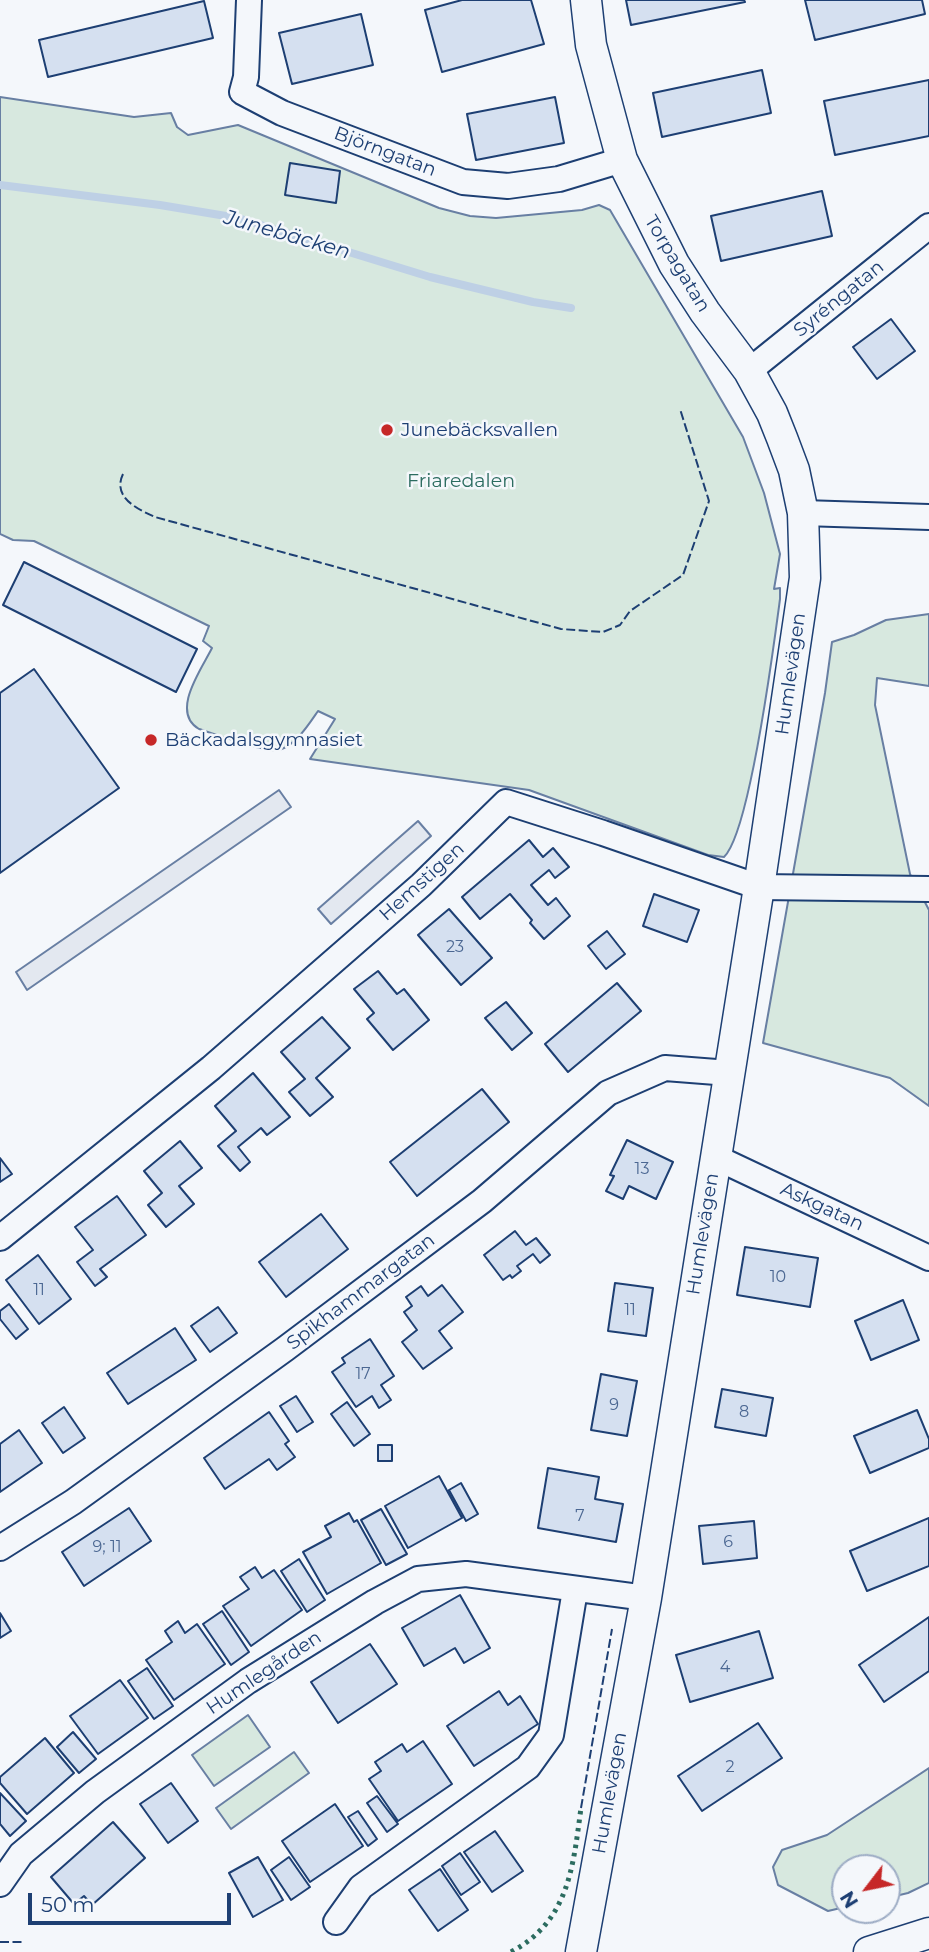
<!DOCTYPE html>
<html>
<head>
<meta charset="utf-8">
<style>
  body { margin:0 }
  #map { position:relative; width:929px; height:1952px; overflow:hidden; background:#f4f7fb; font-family:Montserrat,sans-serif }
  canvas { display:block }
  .north { position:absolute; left:831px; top:1854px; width:70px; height:70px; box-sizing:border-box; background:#f4f7fb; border:2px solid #9eadc5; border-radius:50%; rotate:238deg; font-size:19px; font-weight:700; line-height:28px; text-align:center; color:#1d3f73 }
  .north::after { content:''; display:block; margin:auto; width:24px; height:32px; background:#c62828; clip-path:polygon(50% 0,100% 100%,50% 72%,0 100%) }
  .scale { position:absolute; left:28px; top:1893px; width:203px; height:32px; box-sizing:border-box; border:4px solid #1d3f73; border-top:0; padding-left:9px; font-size:21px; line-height:24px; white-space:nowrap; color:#1d3f73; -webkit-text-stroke:5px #f4f7fb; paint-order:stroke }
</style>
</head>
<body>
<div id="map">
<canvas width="929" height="1952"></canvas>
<div class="north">N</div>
<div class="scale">50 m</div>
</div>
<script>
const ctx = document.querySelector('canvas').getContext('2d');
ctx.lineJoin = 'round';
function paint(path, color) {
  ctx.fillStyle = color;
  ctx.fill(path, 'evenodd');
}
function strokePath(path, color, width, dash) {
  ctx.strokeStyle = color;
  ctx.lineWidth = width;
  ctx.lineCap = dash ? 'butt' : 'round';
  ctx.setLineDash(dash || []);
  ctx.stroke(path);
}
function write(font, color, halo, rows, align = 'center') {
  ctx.font = font + ' Montserrat,sans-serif';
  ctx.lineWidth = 5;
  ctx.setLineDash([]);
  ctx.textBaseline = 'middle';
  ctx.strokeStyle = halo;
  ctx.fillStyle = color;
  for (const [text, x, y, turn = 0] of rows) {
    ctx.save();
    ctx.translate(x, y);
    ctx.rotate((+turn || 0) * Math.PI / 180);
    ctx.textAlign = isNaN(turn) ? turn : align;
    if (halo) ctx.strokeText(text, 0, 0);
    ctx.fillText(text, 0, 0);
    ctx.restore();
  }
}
const green = new Path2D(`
  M0 97 134 117 171 113 177 127 188 135 238 125 439 208 470 216 496 218 582 210 599 205 610 210 743 437 764 493 780 554 774 589 780 588V599C774 644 750 832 724 857L708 855 529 790 310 759 335 719 318 711C309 724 296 745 279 750 266 753 215 734 199 729 170 712 201 670 212 648L203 641 209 626 34 541 13 540 0 534Z
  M929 614V686L877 678 875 705 910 874 929 910V1106L890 1078 763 1043 825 693 832 642 854 635 886 620Z
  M248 1715 270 1747 214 1786 192 1755Z
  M294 1752 309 1773 231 1829 216 1808Z
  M929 1768V1883L908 1893 887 1898V1868H845V1907L828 1911 778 1885 773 1867 782 1850 827 1835Z`);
const parking = new Path2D(`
  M279 790 291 807 27 990 16 972Z
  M418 821 431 836 331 924 318 909Z`);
const stream = new Path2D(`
  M0 185 160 205 238 218 430 277 533 302 571 308`);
const building = new Path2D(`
  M462 0H531L544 44 442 72 425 10Z
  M626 0H744L745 2 631 25Z
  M805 0H922L925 14 815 40Z
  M204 1 213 38 48 77 39 40Z
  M361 14 373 65 292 84 279 33Z
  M762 70 771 113 662 137 653 93Z
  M929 80V136L835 155 824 101Z
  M555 97 564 143 476 160 467 114Z
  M290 163 340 171 336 203 285 195Z
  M822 191 832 236 721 261 711 216Z
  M891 319 915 351 877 379 853 347Z
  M24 562 197 649 176 692 3 605Z
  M34 669 119 788 0 873V693Z
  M529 840 543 857 553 848 569 867 555 878 549 870 531 885 548 905 556 898 570 916 544 939 530 923 532 920 510 894 480 919 462 897Z
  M654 894 699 910 687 942 643 926Z
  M449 909 492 958 461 985 418 935Z
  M607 931 625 954 606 969 588 946Z
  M378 971 397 994 404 989 429 1020 393 1050 367 1019 374 1013 354 989Z
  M617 983 641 1011 568 1072 545 1044Z
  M506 1002 532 1033 512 1050 485 1018Z
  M322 1017 350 1048 316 1078 333 1097 310 1116 289 1092 305 1079 281 1052Z
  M253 1073 290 1117 267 1135 261 1128 238 1147 250 1162 240 1171 218 1146 236 1131 215 1106Z
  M482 1089 509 1122 417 1196 390 1162Z
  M627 1140 673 1162 656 1199 629 1186 623 1199 606 1191 614 1176 610 1175Z
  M180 1141 202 1168 179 1186 194 1204 166 1227 148 1205 162 1193 144 1171Z
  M0 1158 12 1174 0 1182Z
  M117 1196 146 1235 100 1269 107 1277 95 1286 77 1262 93 1250 75 1227Z
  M321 1214 348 1249 286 1297 259 1262Z
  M515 1231 526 1245 536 1238 550 1255 540 1263 533 1254 517 1266 521 1271 512 1278 510 1275 503 1280 484 1255Z
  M745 1247 818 1258 810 1307 737 1295Z
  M38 1255 71 1299 39 1324 6 1280Z
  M615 1283 653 1288 646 1336 608 1331Z
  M442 1285 463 1312 439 1331 452 1348 423 1369 402 1342 417 1330 404 1312 412 1306 406 1297 421 1286 428 1296Z
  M903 1300 919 1340 871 1360 855 1321Z
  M9 1304 28 1329 16 1339 0 1319V1311Z
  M218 1307 237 1333 210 1352 191 1326Z
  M175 1328 196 1360 128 1404 107 1373Z
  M370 1339 394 1376 381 1385 391 1400 379 1408 372 1396 356 1407 332 1372 345 1363 342 1358Z
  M601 1374 637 1381 627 1436 591 1430Z
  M722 1389 773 1398 766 1436 715 1427Z
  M296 1396 313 1422 297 1432 280 1406Z
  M347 1402 370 1434 354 1446 331 1414Z
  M64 1407 85 1438 63 1453 42 1423Z
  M917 1410 929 1439V1448L870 1473 854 1436Z
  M269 1412 289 1441 285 1444 295 1457 277 1470 269 1459 225 1489 204 1458Z
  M19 1430 42 1463 0 1492V1444Z
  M378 1445H392V1461H378Z
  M548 1468 599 1477 595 1499 623 1504 616 1542 538 1528Z
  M439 1476 462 1518 408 1548 385 1506Z
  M461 1483 478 1514 466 1521 449 1490Z
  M129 1508 151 1541 84 1586 62 1552Z
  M381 1509 407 1554 386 1565 361 1520Z
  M349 1513 354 1522 357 1520 381 1563 327 1594 303 1552 331 1537 325 1526Z
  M929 1518V1566L867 1591 850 1551Z
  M754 1521 757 1558 703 1564 699 1526Z
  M299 1559 325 1600 307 1612 281 1571Z
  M255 1567 262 1578 274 1570 302 1610 251 1646 223 1606 249 1589 240 1577Z
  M460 1595 490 1648 464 1663 455 1648 424 1666 402 1628Z
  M222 1611 249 1652 231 1665 203 1624Z
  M0 1613 11 1631 0 1638Z
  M929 1617V1671L884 1702 859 1665Z
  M178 1621 185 1633 197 1624 225 1664 174 1700 146 1660 172 1642 165 1631Z
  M759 1631 773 1678 690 1702 676 1655Z
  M370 1644 397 1684 338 1723 311 1682Z
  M147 1668 173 1706 154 1719 128 1681Z
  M120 1680 148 1718 98 1754 70 1716Z
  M499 1691 508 1705 520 1696 538 1724 474 1766 447 1726Z
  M758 1723 782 1758 702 1811 678 1776Z
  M73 1732 96 1759 79 1773 57 1747Z
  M45 1738 74 1773 27 1814 0 1783V1777Z
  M423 1741 452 1784 398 1821 369 1779 381 1771 375 1762 402 1744 407 1752Z
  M171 1783 198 1821 168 1843 140 1804Z
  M0 1793 26 1821 10 1836 0 1824Z
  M377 1796 398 1824 387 1832 367 1803Z
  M335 1804 363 1846 310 1882 282 1841Z
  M358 1811 377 1839 368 1846 348 1817Z
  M113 1822 145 1858 92 1905 84 1896 74 1904 51 1877Z
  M495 1831 523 1871 492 1892 464 1852Z
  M460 1853 480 1882 461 1895 442 1866Z
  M258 1857 283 1900 253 1917 229 1873Z
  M289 1857 310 1887 291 1900 271 1870Z
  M440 1869 468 1910 438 1931 409 1890Z`);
const minor = new Path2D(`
  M249 0 246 77 242 92 282 113 463 182 508 186 559 179 622 160
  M749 371 929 226
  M803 513 929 517
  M715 1157 929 1258
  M0 1238 211 1068 421 885 506 802 603 833 759 887 929 889
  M0 1548 73 1502 285 1349 482 1201 608 1093 665 1068 729 1073
  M0 1884 21 1854 95 1792 248 1681 375 1602 418 1579 466 1574 646 1598
  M336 1922 361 1887 528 1767 551 1735 575 1590`);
const tertiary = new Path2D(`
  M581 1952 646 1598 759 887 805 578 803 513 794 470 782 438 772 413 749 371 705 312 674 264 622 160 591 45 586 0
  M869 1952 929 1933`);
const hedge = new Path2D(`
  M511 1952C569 1921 573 1867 581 1808`);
const fence = new Path2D(`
  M123 474C112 497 137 509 155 517L561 629 603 632 620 625 630 611 683 575 709 501 680 409
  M581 1808 612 1629
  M0 1942H25`);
const markers = [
  [387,430,7,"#c62828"],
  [151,740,7,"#c62828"]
];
const numberNames = [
  ["23",455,947],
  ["13",642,1169],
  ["10",778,1277],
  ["11",39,1290],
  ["11",630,1310],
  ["17",363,1374],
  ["9",614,1405],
  ["8",744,1412],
  ["7",580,1516],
  ["6",728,1542],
  ["9; 11",107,1547],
  ["4",725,1667],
  ["2",730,1767]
];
const streetNames = [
  ["Björngatan",385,152,21],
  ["Torpagatan",677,264,59],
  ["Syréngatan",839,299,-39],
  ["Humlevägen",791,674,-82],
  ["Hemstigen",422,882,-42],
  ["Askgatan",822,1207,25],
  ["Humlevägen",703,1234,-81],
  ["Spikhammargatan",361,1292,-37],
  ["Humlegården",264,1673,-34],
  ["Humlevägen",610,1793,-80]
];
const poiNames = [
  ["Junebäcksvallen",401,430],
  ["Bäckadalsgymnasiet",165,740]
];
const parkNames = [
  ["Friaredalen",461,481]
];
const waterNames = [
  ["Junebäcken",287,235,16]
];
paint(green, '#d7e8df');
strokePath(green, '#687fa3', 2);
paint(parking, '#e3e8f0');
strokePath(parking, '#687fa3', 2);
strokePath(stream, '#bed0e5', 8);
paint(building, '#d5e0f0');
strokePath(building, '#1d3f73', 2);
strokePath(minor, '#1d3f73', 28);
strokePath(tertiary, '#1d3f73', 33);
strokePath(minor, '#f4f7fb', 24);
strokePath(tertiary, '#f4f7fb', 30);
strokePath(hedge, '#2c6c60', 5, [3.5, 5]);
strokePath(fence, '#1d3f73', 2, [9, 3.5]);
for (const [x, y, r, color] of markers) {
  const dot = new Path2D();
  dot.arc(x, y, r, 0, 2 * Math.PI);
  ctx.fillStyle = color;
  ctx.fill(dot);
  strokePath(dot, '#f4f7fb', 2.5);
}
write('16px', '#4b6792', null, numberNames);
write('19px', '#1d3f73', '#f4f7fb', streetNames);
write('19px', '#1d3f73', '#f4f7fb', poiNames, 'left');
write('19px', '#2c6c60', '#f4f7fb', parkNames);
write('italic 21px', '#1d3f73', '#f4f7fb', waterNames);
</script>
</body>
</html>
